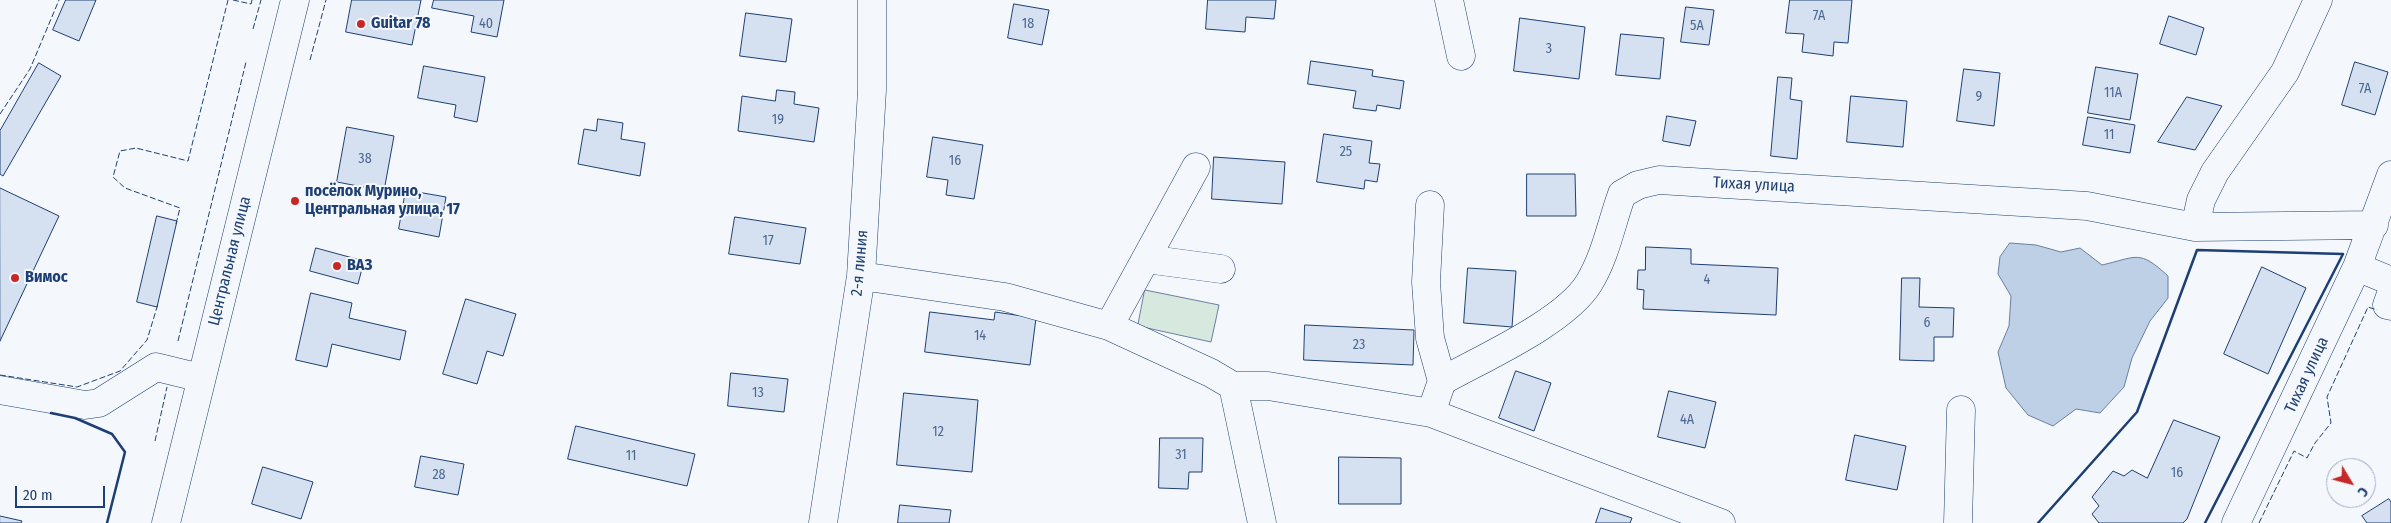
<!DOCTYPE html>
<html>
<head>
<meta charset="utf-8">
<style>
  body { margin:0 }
  #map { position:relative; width:2391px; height:523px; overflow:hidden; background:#f4f7fb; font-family:"Fira Sans Condensed",sans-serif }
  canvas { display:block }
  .north { position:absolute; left:2326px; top:458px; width:50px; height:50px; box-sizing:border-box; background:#f4f7fb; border:1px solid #9eadc5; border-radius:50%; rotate:127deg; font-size:14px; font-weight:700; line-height:20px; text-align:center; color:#1d3f73 }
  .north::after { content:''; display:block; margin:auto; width:18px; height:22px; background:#c62828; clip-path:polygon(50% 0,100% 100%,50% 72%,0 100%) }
  .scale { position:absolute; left:15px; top:486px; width:90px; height:22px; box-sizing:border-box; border:2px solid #1d3f73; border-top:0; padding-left:6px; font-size:15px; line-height:18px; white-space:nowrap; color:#1d3f73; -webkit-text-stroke:4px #f4f7fb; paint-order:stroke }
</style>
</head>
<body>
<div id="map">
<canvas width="2391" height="523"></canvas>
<div class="north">С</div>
<div class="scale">20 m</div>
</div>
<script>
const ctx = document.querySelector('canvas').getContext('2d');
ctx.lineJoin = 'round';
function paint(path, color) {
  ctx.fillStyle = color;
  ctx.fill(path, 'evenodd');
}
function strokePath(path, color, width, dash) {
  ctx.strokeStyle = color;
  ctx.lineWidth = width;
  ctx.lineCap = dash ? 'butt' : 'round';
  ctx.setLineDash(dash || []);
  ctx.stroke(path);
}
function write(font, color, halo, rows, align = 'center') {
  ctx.font = font + ' "Fira Sans Condensed",sans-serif';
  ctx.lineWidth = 4;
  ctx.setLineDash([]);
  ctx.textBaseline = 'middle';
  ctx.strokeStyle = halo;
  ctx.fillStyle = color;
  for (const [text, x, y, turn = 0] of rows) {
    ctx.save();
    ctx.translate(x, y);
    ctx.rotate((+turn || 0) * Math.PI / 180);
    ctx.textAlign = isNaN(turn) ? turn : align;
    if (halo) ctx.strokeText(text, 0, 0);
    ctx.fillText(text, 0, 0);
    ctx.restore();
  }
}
const green = new Path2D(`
  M1145 290 1219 305 1211 342 1138 326Z`);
const water = new Path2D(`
  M2010 243 2036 245 2061 252 2080 248 2102 265C2137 257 2139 249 2168 276V298L2150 321 2132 358 2124 387 2100 413 2076 409 2053 426 2028 415 2006 388 1998 352 2009 326 2011 296 1998 274 2000 257Z`);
const building = new Path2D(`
  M66 0H96L79 41 53 30Z
  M352 0H421L412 45 346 32Z
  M434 0H504L497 37 471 32 474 16 432 8Z
  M1208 0H1276L1274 19 1246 17 1245 32 1206 29Z
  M1790 0H1852L1848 43 1834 42 1833 56 1802 52 1804 34 1786 33Z
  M1014 4 1049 10 1042 45 1008 38Z
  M1686 7 1714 10 1709 45 1681 42Z
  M746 13 792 19 786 62 740 56Z
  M2169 16 2204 28 2196 55 2160 44Z
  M1520 18 1585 27 1579 79 1514 71Z
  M1621 34 1664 38 1660 79 1616 75Z
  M1311 61 1373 70 1372 76 1404 81 1400 109 1377 105 1376 111 1353 108 1356 91 1308 84Z
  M2355 62 2388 72 2375 115 2342 105Z
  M39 63 61 76 3 176 0 174V131Z
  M424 66 485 77 477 122 454 117 456 105 418 98Z
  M2096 67 2138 74 2130 120 2088 113Z
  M1964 69 2000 73 1994 126 1957 121Z
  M1778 77 1792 78 1790 99 1802 101 1797 159 1771 156Z
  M777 90 795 92 794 104 819 108 814 142 738 131 742 96 775 101Z
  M1851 96 1907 101 1903 147 1847 142Z
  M2187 97 2222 106 2195 150 2158 142Z
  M1667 116 1696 121 1690 146 1663 141Z
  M2088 117 2135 125 2130 153 2083 145Z
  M598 119 623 123 621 139 645 143 640 176 578 164 584 129 596 131Z
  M347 127 394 136 384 191 337 182Z
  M1324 134 1372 141 1369 163 1380 164 1377 182 1365 180 1364 189 1317 182Z
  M933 137 983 145 974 199 946 195 948 180 927 177Z
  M1214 157 1285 162 1282 204 1212 199Z
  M1527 174H1575L1576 216H1527Z
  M0 188 59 216 0 341Z
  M406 190 446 197 439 237 399 229Z
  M157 216 177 221 157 307 137 302Z
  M735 217 806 228 800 264 729 254Z
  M1646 247 1691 249V264L1778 268 1776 315 1643 309 1644 290 1637 289 1638 270H1645Z
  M316 248 364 261 358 284 310 271Z
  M2262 267 2306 288 2268 374 2224 354Z
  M1468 268 1516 271 1512 327 1464 323Z
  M1902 278H1920L1919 307 1954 308 1953 337H1934V361L1900 360Z
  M311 293 352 303 349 318 406 331 400 360 332 344 327 367 296 360Z
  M466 299 516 314 503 356 487 351 477 384 443 374Z
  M930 312 994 320 995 312 1036 318 1030 365 925 352Z
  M1305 325 1414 330 1413 365 1304 360Z
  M1516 371 1551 383 1534 431 1499 418Z
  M731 373 788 379 784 412 728 406Z
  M1669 391 1716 402 1705 448 1658 437Z
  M904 393 978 400 972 472 897 465Z
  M2174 420 2220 437 2187 519 2183 523H2099L2092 514 2099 506 2092 497 2113 471 2124 476 2132 470 2147 478Z
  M576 426 695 454 687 486 568 459Z
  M1855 435 1906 446 1897 490 1846 480Z
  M1160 438H1203L1202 472H1189L1188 489 1159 488Z
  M421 456 464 464 458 495 415 487Z
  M1339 457 1401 458V504H1339Z
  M263 467 313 482 301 519 252 504Z
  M2389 499 2391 502V523H2367L2362 516Z
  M900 505 951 510 949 523H898Z
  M1601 508 1632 518 1630 523H1596Z
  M0 516 22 521 21 523H0Z`);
const minor = new Path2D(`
  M1449 0 1461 56
  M1430 205 1426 282 1430 338 1442 381
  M2195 227 2201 200 2215 172 2285 72 2318 0
  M1146 259 1221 269
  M2357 267 2391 281
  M861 276 1005 297 1109 326 1211 373 1233 386H1268L1431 413 1721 523
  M2391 294 2387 305 2391 306
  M1109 326 1196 167
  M1233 386 1262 523
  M0 390 85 405 99 403 156 367 201 378
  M1431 413 1442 381C1483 358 1565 322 1589 283 1606 255 1611 224 1622 194L1638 185 1659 180 2087 206 2195 227 2374 225
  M823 523 861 276 872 90V0
  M1958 523 1961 410
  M2236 523 2357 267 2391 175`);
const major = new Path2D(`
  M166 523 295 0`);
const fence = new Path2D(`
  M233 0 251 4 252 0
  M253 29 261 0
  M310 60 326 0
  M0 114 30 69 59 0
  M176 224 180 208 125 188 113 177 120 151 136 148 188 161 228 0
  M178 341 246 62
  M0 375 77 387 120 371 147 340 158 304
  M155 441 167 387
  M2259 523 2294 451 2307 458 2315 443 2331 423 2327 397 2368 307 2377 310`);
const wall = new Path2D(`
  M51 413 75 418 112 434 125 452 107 523
  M2038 523 2137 412 2197 250 2343 254 2205 523`);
const markers = [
  [361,24,5,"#c62828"],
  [295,201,5,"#c62828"],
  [337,266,5,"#c62828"],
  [15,278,5,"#c62828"]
];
const numberNames = [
  ["7А",1819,16],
  ["40",486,24],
  ["18",1028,24],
  ["5А",1697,26],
  ["3",1549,49],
  ["7А",2365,89],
  ["11А",2113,93],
  ["9",1979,97],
  ["19",778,120],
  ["11",2109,135],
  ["25",1346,152],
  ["38",365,159],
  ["16",955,161],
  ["17",768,241],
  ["4",1707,280],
  ["6",1927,323],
  ["14",980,336],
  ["23",1359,345],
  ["13",758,393],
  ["4А",1687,420],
  ["12",938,432],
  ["31",1181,455],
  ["11",631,456],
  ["16",2177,473],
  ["28",439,475]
];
const poiNames = [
  ["Guitar 78",371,24],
  ["посёлок Мурино,",305,192],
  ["Центральная улица, 17",305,210],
  ["ВАЗ",347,266],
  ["Вимос",25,278]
];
const streetNames = [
  ["Тихая улица",1754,185,3],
  ["Центральная улица",230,261,-76],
  ["2-я линия",860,263,-85],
  ["Тихая улица",2307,375,-65]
];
paint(green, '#d7e8df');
strokePath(green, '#687fa3', 1);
paint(water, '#bed0e5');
strokePath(water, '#687fa3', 1);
paint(building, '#d5e0f0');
strokePath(building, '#1d3f73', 1);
strokePath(minor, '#1d3f73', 29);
strokePath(major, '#1d3f73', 29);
strokePath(minor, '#f4f7fb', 28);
strokePath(major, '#f4f7fb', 28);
strokePath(fence, '#1d3f73', 1, [6, 2.5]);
strokePath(wall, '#1d3f73', 2.5);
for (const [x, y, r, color] of markers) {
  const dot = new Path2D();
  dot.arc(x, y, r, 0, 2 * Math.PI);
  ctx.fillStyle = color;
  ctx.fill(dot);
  strokePath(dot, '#f4f7fb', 2);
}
write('14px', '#4b6792', null, numberNames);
write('bold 16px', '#1d3f73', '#f4f7fb', poiNames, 'left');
write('16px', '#1d3f73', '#f4f7fb', streetNames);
</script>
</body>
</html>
